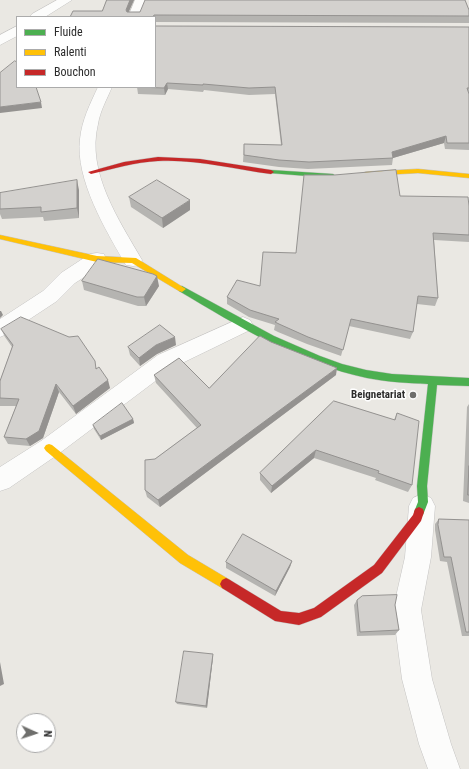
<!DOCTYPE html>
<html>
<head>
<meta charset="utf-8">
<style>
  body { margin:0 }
  #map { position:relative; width:469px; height:769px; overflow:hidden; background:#eae8e3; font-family:"Roboto Condensed",sans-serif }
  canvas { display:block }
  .legend { position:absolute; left:16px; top:16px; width:140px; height:72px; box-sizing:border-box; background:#fff; border:1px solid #ababab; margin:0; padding:5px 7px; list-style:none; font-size:12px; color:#2c2c2c }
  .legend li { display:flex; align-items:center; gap:8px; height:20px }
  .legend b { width:20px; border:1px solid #ababab }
  .north { position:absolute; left:16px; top:713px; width:40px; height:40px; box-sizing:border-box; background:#fff; border:1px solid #ababab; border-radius:50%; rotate:93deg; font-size:11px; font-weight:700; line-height:16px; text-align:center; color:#2c2c2c }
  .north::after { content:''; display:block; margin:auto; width:14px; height:18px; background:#6e6e6c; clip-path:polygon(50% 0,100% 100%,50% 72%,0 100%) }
</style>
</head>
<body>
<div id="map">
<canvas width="469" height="769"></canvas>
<ul class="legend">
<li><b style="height:5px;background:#4caf50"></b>Fluide</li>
<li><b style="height:5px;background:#ffc107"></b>Ralenti</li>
<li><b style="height:5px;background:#c62828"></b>Bouchon</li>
</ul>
<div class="north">N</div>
</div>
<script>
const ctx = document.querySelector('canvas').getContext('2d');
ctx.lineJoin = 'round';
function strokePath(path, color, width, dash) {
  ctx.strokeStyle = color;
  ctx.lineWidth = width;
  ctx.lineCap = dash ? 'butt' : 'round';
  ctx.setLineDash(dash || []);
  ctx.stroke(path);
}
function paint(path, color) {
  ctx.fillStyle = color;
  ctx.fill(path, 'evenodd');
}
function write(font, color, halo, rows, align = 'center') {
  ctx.font = font + ' "Roboto Condensed",sans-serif';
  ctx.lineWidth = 3;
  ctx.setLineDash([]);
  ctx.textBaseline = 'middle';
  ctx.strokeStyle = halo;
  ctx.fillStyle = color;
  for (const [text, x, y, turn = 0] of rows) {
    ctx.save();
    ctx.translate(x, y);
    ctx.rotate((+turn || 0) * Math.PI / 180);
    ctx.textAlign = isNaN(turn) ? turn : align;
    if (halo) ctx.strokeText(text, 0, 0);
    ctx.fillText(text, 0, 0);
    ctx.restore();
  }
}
const street = new Path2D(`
  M57 0H72L45 17H30L32 14Z
  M135 0H147L140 17H128Z
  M17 26V36L0 45V35Z
  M98 87H112C107 99 100 111 98 124 86 172 119 220 142 260L140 265 133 266 126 265C106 231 75 179 80 139 82 120 90 104 98 87Z
  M97 253 104 254 106 259 104 264 75 283 57 301 7 334 0 337V319L43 291 61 273 90 254Z
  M243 317 250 320 253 325 250 330 174 367 57 455 9 488 0 491V467L41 441 158 355Z
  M422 494 431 498 435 506 431 557 421 610 432 679 451 744 460 769H428L419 744 402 679 393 610 405 557 409 506 413 498Z`);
const fast = new Path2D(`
  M271 170 333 174 336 176 333 178 269 173V171Z
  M182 286 274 336 320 356 342 364 366 370 392 374 469 378V386L437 385 427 486 428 502 423 515 419 517 415 515 414 512 418 502 417 486 428 384C408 383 387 382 367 378 300 364 238 326 179 291L178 289Z`);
const slow = new Path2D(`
  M418 169 469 174V178L418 173 365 176 362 174 365 172Z
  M0 235 97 256 136 258 186 289 182 292 179 291 132 263 97 262 0 239Z
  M49 444 52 445 188 555 230 580 232 584 230 588 226 590 222 588 180 563 46 451 44 448 46 445Z`);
const jam = new Path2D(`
  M158 157 200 159 271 170 274 172 271 174C233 169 196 159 158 161 135 162 113 169 91 174L88 172 124 162Z
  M419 507 423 509 424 512 421 521 382 573 321 617 299 625 275 621 222 588 220 584 222 580 226 578 230 580 281 611 299 613 314 608 374 565 413 515 415 509Z`);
const wall = new Path2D(`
  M107 0H134L128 12 469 10V23L155 22V17H70L102 11Z
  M155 26 469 27V150L445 149 444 143 393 158 392 165 308 169 279 167 243 162 244 144 281 145 275 94 249 95 204 90 203 92 168 89 165 95 138 94 137 87Z
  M79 190V218L44 221 43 217 2 219 0 214V193Z
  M400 196 469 206V242L434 240 438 298 435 306 417 304 413 332 410 339 349 326 341 356 307 344 278 332 274 330 275 325 249 317 227 304V297L260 286Z
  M129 197 190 210 163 228 131 207Z
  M82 281 159 286 146 306H138L84 290Z
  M1 329 97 368 110 388 76 414 59 392 43 438 30 446 8 444 4 437 16 406H0V381L12 347 5 337Z
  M176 345 157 354 140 366 130 355 128 347Z
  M154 375 209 388 336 375 160 507 147 497 145 490 155 459 197 428 156 383Z
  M334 401 394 420 397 413 412 485 408 492 375 480 376 478 314 458 271 493 260 480V473Z
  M469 404V503L463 501 467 407Z
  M133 419 134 423 101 440 94 429 93 425Z
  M439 519 469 520V636H462L447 562 440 561 435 530V524Z
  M292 561 290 567 275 596 226 568V562Z
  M357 600 395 605 399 630 395 635 357 636 354 605Z
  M213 654V657L207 708 177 704 176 702Z`);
const shadedWall = new Path2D(`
  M130 0H134L127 16 126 10Z
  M167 83 168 89 165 95 164 88Z
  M41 102 42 108 0 113V107Z
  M446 136 444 143 393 158 392 152Z
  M77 180 79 190V218L77 208Z
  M190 200V210L163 228 162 218Z
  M157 276 159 286 146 306 144 297Z
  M0 311H1L3 315 0 318Z
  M175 337 176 345 157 354 140 366 139 358 156 345Z
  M337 368 336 375 160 507 158 500Z
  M108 380 110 388 76 414 73 406Z
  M56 384 59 392 43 438 30 446 26 439Z
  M133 419 134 423 101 440 100 436Z
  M316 450 314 458 271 493 272 486Z
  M292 561 290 567 275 596 276 591Z
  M213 654V657L207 708 206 706Z
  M0 662 4 684 0 686Z`);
const building = new Path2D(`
  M107 0H130L126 10 127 12H140L145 0H465L469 10V16L154 15 153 17H70L73 11H102Z
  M155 26 469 27V88H467L469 94V143H447L446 136 392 152 393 158 309 162 279 160 244 155V144L282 145 275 87 249 88 203 84V85L167 83 164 88 137 87H155Z
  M15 61 17 62V87H36L41 102 0 107V73Z
  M396 170 400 196 468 197 469 206V235L433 233 438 298 418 296 413 332 351 319 343 350 308 337 279 324 275 322 279 319 250 310 227 297 237 280 260 286 263 252 296 253 304 175H334Z
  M77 180V208L41 212V207L0 209V193Z
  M157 180 190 200 162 218 129 197Z
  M98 259 153 274 157 276 144 297H137L82 281Z
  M21 317 69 337 78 336 95 361 96 369 99 367 108 380 73 406 56 384 39 431 26 439 4 437 19 399 0 398V381L13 345 1 329Z
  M160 325 175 337 156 345 139 358 128 347Z
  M260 336 271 342 337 368 158 500 145 490V460L155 459 201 425 154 375 179 358 209 388Z
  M334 401 395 420 397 413 419 421 412 485 378 473 379 471 316 450 272 486 260 473Z
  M122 403 133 419 100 436 93 425Z
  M469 466V495H468Z
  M439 519 469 520V632H466L451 557H444L438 525Z
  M243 534 292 561 276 591 226 562Z
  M397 595 395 605 399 630 360 632 357 600 362 596Z
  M184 651 213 654 206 706 176 702Z`);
const markers = [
  [413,395,4,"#6e6e6c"]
];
const poiNames = [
  ["Beignetariat",405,395]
];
strokePath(street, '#c4c3c2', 1);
strokePath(fast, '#c4c3c2', 1);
strokePath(slow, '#c4c3c2', 1);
strokePath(jam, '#c4c3c2', 1);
paint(street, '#fcfcfb');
paint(fast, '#4caf50');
paint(slow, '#ffc107');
paint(jam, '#c62828');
paint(wall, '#b5b4b1');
paint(shadedWall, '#949290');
paint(building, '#d3d1ce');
strokePath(building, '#949290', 1);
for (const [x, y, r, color] of markers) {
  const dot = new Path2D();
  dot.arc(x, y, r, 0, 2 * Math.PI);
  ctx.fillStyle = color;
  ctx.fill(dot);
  strokePath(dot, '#fff', 1.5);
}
write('bold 11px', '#2c2c2c', '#fff', poiNames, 'right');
</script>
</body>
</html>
